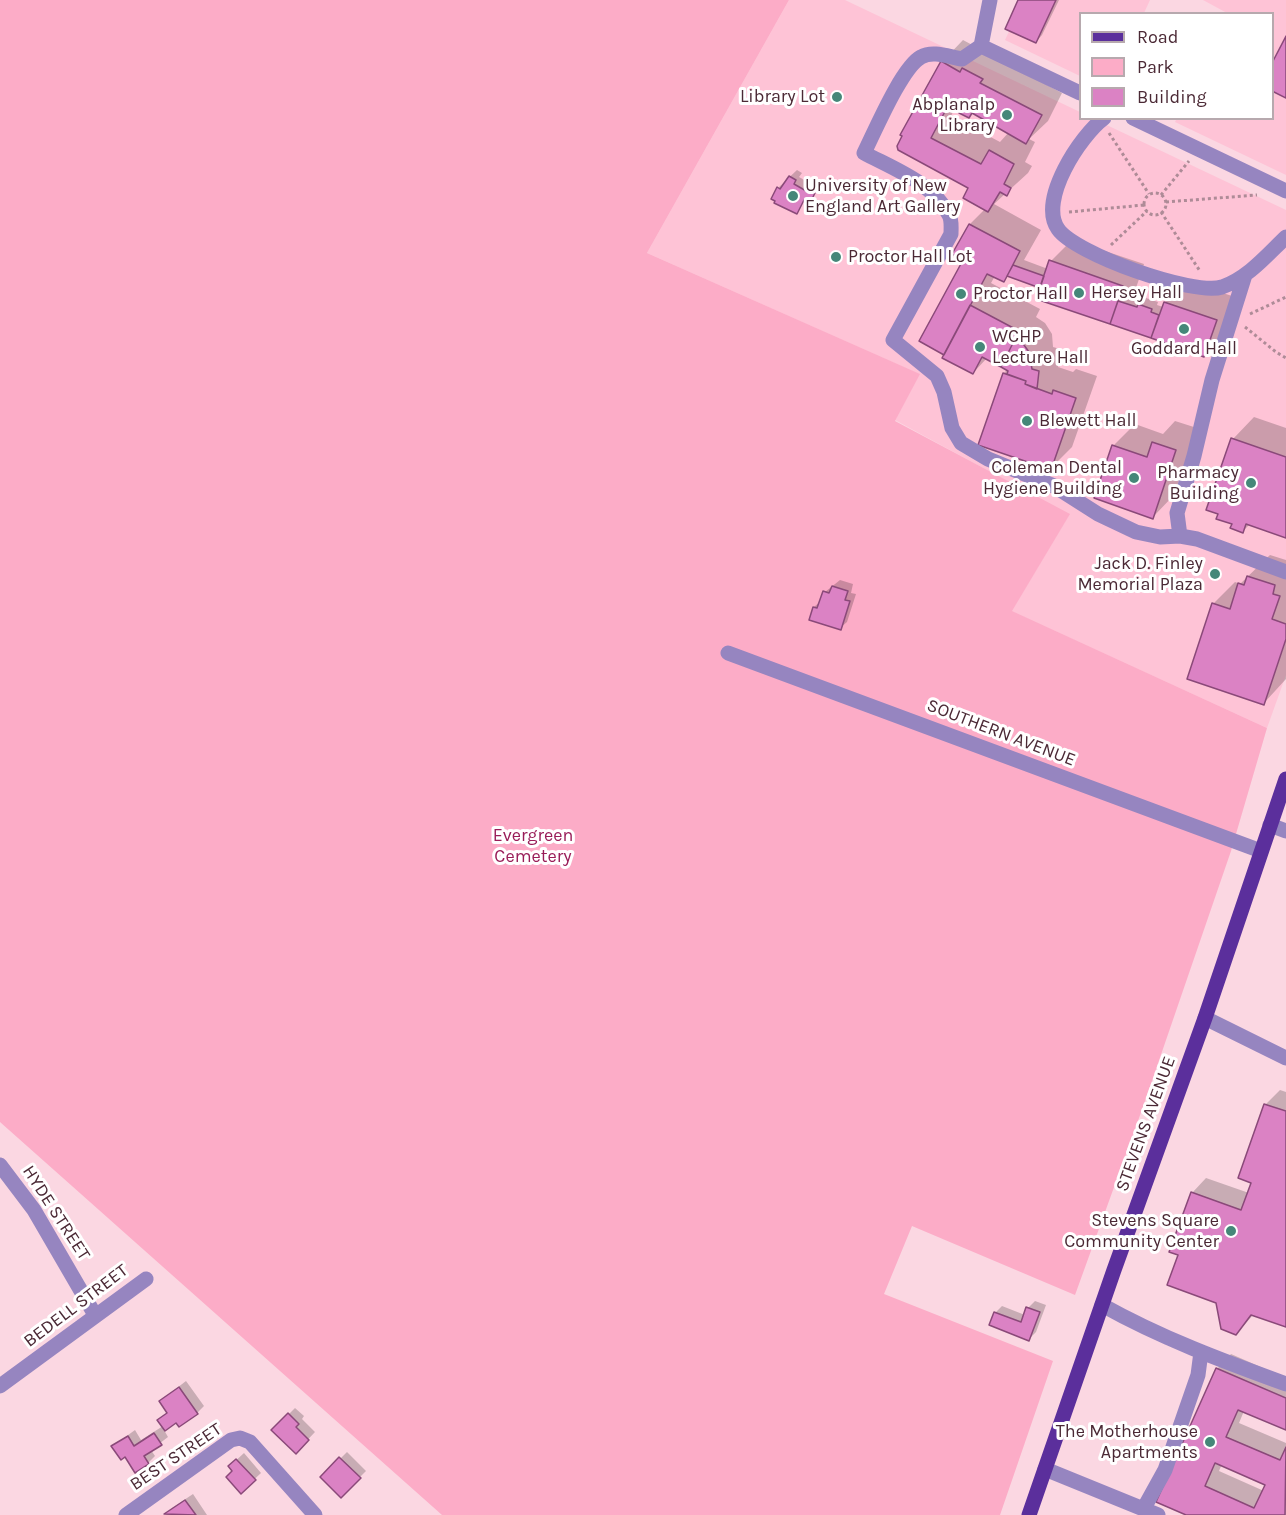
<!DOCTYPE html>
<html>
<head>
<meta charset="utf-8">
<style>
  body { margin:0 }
  #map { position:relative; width:1286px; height:1515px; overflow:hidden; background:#fbd7e2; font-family:Karla,sans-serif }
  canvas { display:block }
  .legend { position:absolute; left:1079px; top:12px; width:195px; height:108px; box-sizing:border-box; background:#fff; border:2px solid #b7a9ae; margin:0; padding:8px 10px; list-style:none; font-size:18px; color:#4b2935 }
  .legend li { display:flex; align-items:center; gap:12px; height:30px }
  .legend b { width:30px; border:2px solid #b7a9ae }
</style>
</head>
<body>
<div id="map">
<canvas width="1286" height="1515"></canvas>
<ul class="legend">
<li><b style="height:8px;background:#5b2f9c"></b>Road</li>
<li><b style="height:16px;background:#fcacc7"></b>Park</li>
<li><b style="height:16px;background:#db82c4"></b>Building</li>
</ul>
</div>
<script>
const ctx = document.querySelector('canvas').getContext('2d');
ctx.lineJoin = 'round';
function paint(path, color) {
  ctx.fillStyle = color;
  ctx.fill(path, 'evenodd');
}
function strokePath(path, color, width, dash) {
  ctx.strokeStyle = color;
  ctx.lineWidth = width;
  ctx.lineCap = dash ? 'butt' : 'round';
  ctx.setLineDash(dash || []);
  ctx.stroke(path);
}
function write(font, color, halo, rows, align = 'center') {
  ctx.font = font + ' Karla,sans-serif';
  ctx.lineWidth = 6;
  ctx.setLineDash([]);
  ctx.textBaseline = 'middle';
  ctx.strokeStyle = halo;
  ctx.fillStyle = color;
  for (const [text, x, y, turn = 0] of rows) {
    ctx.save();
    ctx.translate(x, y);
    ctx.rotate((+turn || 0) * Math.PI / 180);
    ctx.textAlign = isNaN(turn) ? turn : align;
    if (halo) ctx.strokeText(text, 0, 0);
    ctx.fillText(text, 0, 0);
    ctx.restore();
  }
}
const built = new Path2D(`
  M789 0H845L1080 112V118L1094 119 1286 210V675L1267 728 1011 611 1069 515 895 420 919 374 647 253Z
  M1024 0H1150L1144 13 1080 14V76L1005 40Z
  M1203 0H1286V175L1175 122 1177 118H1272V14L1227 13Z`);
const green = new Path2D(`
  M0 0H789L647 253 920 374 895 421 1070 514 1012 611 1267 728 1231 851 1143 1107 1075 1295 912 1226 884 1294 1053 1361 1000 1515H442L0 1122Z`);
const shadow = new Path2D(`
  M1020 0H1059L1042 35 1036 42Z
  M963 40 1062 93 1048 121 1029 139 1035 142 1025 162 1032 166 1028 173 994 204 1041 230 1024 260 1048 269 1051 261 1072 240 1144 264 1133 297 1144 301 1146 298 1158 302 1157 305 1163 307 1165 302 1187 281 1238 298 1226 333 1204 355 1038 298 1043 282 1009 275 1003 280 995 276 991 283 1040 309 1036 317 1045 323 1052 334 1053 347 1060 349 1058 367 1073 372 1076 369 1097 376 1072 447 1051 468 1004 373 1008 369 987 358 973 373 965 259 954 254 970 224 985 209 970 187 899 149 942 62ZM957 104 964 107 969 117 973 112 1009 132 1000 142 951 116Z
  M797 170 802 173 799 177 815 186H821L811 198H807L796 212 778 188Z
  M1254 417 1286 428V536L1250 524 1243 531 1233 439Z
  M1175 421 1197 428 1174 495 1153 517 1113 446 1135 424 1163 434Z
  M1270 555 1286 560V679L1264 703 1213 604 1235 582 1240 584Z
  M840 580 853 584 851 593 856 594 847 622 840 628 814 607 822 600 825 592Z
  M1280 1090 1286 1092V1326L1254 1314 1236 1334 1217 1301 1180 1254 1192 1193 1206 1178 1249 1193 1253 1182 1240 1177 1266 1104Z
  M1035 1301 1046 1305 1036 1332 1029 1339 995 1313 1002 1306 1025 1315 1028 1308Z
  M1231 1354 1286 1378V1429L1244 1411 1239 1423 1286 1443V1515H1190L1217 1369ZM1222 1464 1267 1485 1264 1491 1219 1471Z
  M186 1381 204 1406 197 1413 177 1421 164 1430 168 1437 151 1450 155 1456 148 1463 125 1455 113 1446 135 1430 141 1440 163 1426 159 1420 168 1412 160 1401Z
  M295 1408 304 1416 302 1419 315 1432 296 1452 273 1430Z
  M347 1452 366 1471 341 1496 322 1477Z
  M244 1453 261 1473 241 1492 234 1471 230 1466Z
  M193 1494 207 1515H166L172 1508Z`);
const building = new Path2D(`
  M1018 0H1056L1036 43 1005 29Z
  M1286 36V98L1272 91V63Z
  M941 61 960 72 962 68 983 79 980 83 1042 115 1026 144 972 113 969 118 959 113 961 108 950 102 931 138 981 164 989 150 1014 164 1004 184 1011 188 1007 196 1000 192 988 212 963 198 968 188 898 150 897 146 902 136 900 135Z
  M789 176 796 180 794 184 808 192 809 190 815 193 812 199 804 200 797 214 774 203 775 201 771 199 777 187 780 189Z
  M969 224 1020 251 1004 282 987 274 944 355 919 341 963 260 952 254Z
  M1049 260 1123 286 1110 324 1036 299Z
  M1013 265 1044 276 1040 288 1007 276Z
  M1118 301 1137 307 1138 304 1152 309 1151 312 1159 315 1151 338 1110 324Z
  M1164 302 1217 320 1204 357 1151 338Z
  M970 305 1019 331 1001 367 982 357 973 374 942 358Z
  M1015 339 1024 345 1029 352 1032 369 1039 371 1037 389 1025 384 1026 381 1007 374 1008 371 1001 367Z
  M1003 373 1026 381 1025 384 1052 394 1053 390 1076 398 1051 470 978 445Z
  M1231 438 1286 457V538L1246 524 1243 533 1230 528 1232 524 1216 519 1218 514 1206 510Z
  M1152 442 1176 450 1153 519 1094 498 1112 445 1147 457Z
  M1247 576 1275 585 1273 594 1280 596 1272 619 1286 624V639L1264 705 1187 679 1212 603 1230 609 1238 583 1244 585Z
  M832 586 848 591 845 600 850 601 841 630 809 620 813 607 817 608 823 591 829 593Z
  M1264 1104 1286 1111V1327L1251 1315 1236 1335 1221 1329 1216 1303 1167 1285 1178 1255 1169 1252 1191 1192 1241 1210 1251 1183 1238 1178Z
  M1026 1307 1040 1312 1029 1341 989 1325 994 1312 1021 1322Z
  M1216 1368 1286 1398V1430L1238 1410 1226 1437 1280 1460 1286 1447 1285 1515H1186L1156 1502ZM1215 1463 1265 1485 1254 1508 1205 1486Z
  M179 1387 198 1414 179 1427 176 1423 165 1431 157 1420 167 1413 159 1401Z
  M288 1413 299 1424 296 1427 309 1440 296 1454 271 1430Z
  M154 1433 162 1445 144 1456 149 1464 135 1473 125 1457 121 1460 111 1446 128 1436 134 1446Z
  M339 1457 361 1478 341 1498 320 1477Z
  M236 1459 256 1480 241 1494 226 1477 232 1471 228 1466Z
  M185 1500 196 1515 164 1514Z`);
const path = new Path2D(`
  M1109 133 1149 194
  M1144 204a11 11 0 1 1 22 0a11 11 0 1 1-22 0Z
  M1161 195 1189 161
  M1166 202 1257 195
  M1069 212 1144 205
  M1161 212 1200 271
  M1111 245 1147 211
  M1250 314 1286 297
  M1245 327 1276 352 1286 358`);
const minor = new Path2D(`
  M990 0 981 46 1080 93
  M981 46 962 59C949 57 933 50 921 57 902 67 875 131 864 153 894 169 933 183 949 215 952 220 951 228 951 234L893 340 937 376 944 392 952 428 961 443 988 459 1054 486 1098 514 1136 532 1160 537 1180 536 1197 539 1286 572
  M1104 118C1080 136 1038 200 1058 229 1075 254 1193 296 1222 287 1248 278 1267 255 1286 237
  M1133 118 1286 191
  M1180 536 1177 513 1194 456 1212 380 1245 275
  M728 653 1261 851
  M1270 825 1286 831
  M1205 1018 1286 1058
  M0 1165 34 1210 95 1315
  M1102 1305C1161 1338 1223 1361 1286 1384
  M0 1386 146 1279
  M1045 1469 1158 1515
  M1144 1508 1165 1470 1198 1375 1201 1352
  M126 1515 231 1440 240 1438 250 1442 315 1515`);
const major = new Path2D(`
  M1029 1515 1114 1270 1205 1018 1286 779`);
const markers = [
  [837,97,6,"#458779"],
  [1007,115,6,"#458779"],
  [793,196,6,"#458779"],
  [836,257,6,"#458779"],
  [1079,293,6,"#458779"],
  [961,294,6,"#458779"],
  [1184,329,6,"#458779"],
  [980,347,6,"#458779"],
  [1027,421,6,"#458779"],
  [1134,478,6,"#458779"],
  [1251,483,6,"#458779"],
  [1215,574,6,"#458779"],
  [1231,1231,6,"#458779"],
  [1210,1442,6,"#458779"]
];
const poiNames = [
  ["Library Lot",825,97],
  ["Abplanalp",995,105],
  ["Library",995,126],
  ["University of New",805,186,"left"],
  ["England Art Gallery",805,207,"left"],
  ["Proctor Hall Lot",848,257,"left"],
  ["Hersey Hall",1091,293,"left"],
  ["Proctor Hall",973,294,"left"],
  ["WCHP",992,337,"left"],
  ["Lecture Hall",992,358,"left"],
  ["Goddard Hall",1184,349,"center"],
  ["Blewett Hall",1039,421,"left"],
  ["Coleman Dental",1122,468],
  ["Hygiene Building",1122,489],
  ["Pharmacy",1239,473],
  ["Building",1239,494],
  ["Jack D. Finley",1203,564],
  ["Memorial Plaza",1203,585],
  ["Stevens Square",1219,1221],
  ["Community Center",1219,1242],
  ["The Motherhouse",1198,1432],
  ["Apartments",1198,1453]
];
const streetNames = [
  ["SOUTHERN AVENUE",1001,733,21],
  ["STEVENS AVENUE",1146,1124,-70],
  ["HYDE STREET",56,1213,57],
  ["BEDELL STREET",76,1306,-37],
  ["BEST STREET",176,1457,-34]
];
const parkNames = [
  ["Evergreen",533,836],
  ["Cemetery",533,857]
];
paint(built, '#fec3d6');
paint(green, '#fcacc7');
paint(shadow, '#0003');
paint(building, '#db82c4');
strokePath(building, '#8a4979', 1.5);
strokePath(path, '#ae8b97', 3, [3, 3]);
strokePath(minor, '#9685c0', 15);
strokePath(major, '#5b2f9c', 15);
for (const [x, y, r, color] of markers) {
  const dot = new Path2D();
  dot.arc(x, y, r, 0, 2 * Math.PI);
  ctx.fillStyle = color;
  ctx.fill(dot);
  strokePath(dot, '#fff', 2);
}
write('18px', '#4b2935', '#fff', poiNames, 'right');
write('18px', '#4b2935', '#fff', streetNames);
write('18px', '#991c58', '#fff', parkNames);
</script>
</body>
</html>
